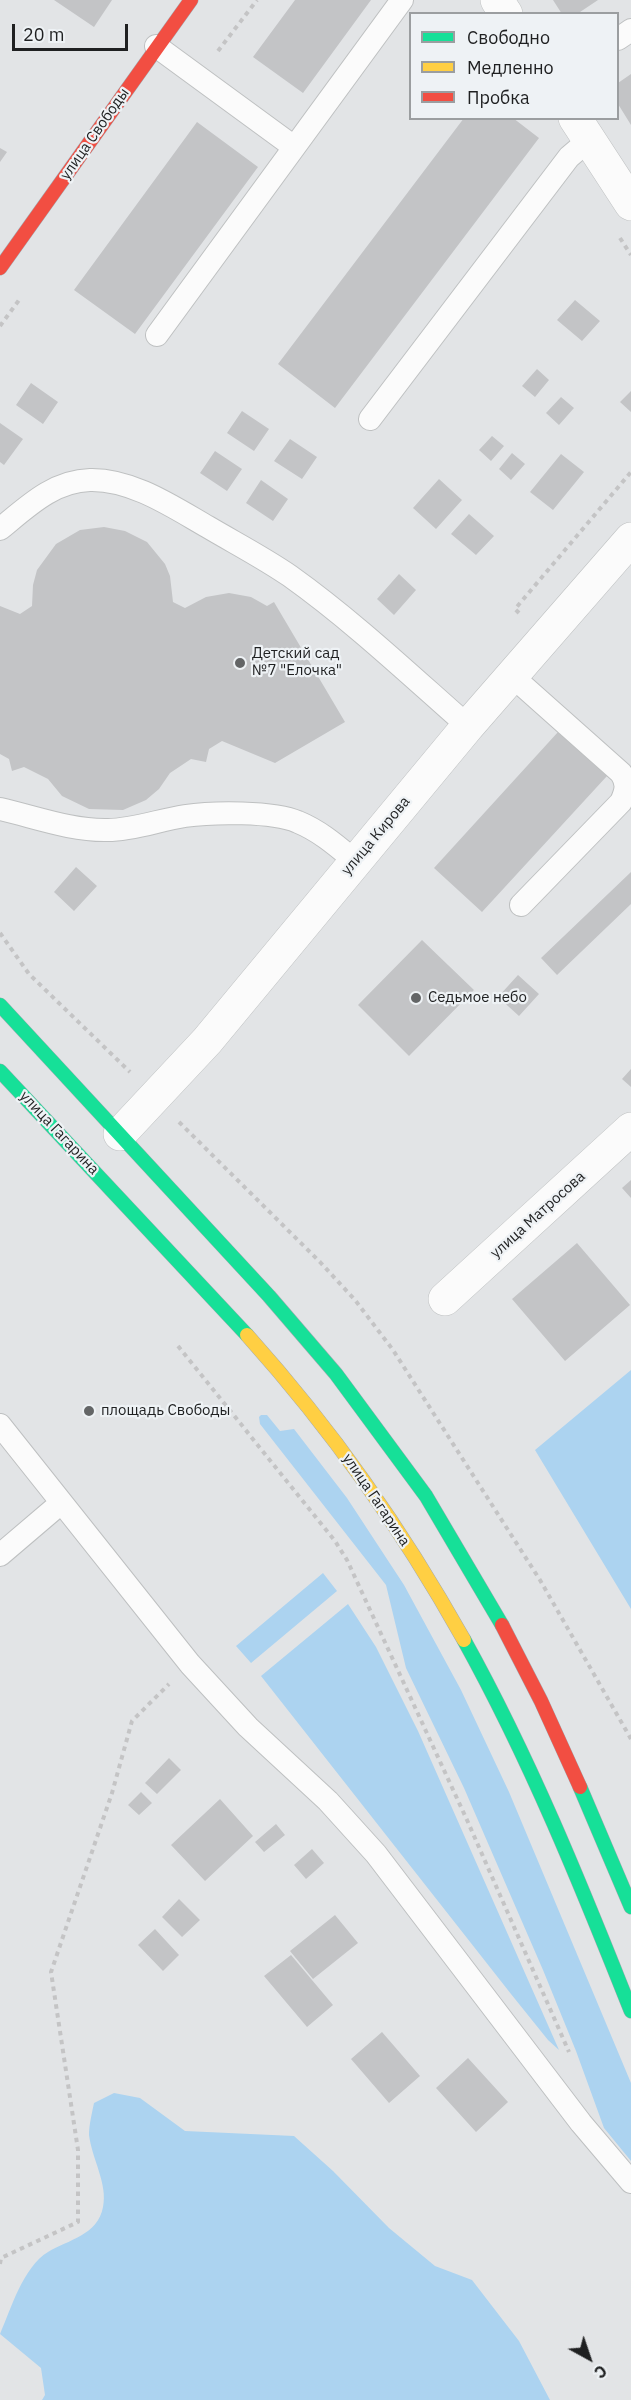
<!DOCTYPE html>
<html>
<head>
<meta charset="utf-8">
<style>
  body { margin:0 }
  #map { position:relative; width:631px; height:2400px; overflow:hidden; background:#e2e4e6; font-family:"IBM Plex Sans",sans-serif }
  canvas { display:block }
  .legend { position:absolute; left:409px; top:12px; width:210px; height:108px; box-sizing:border-box; background:#eef2f5; border:2px solid #9b9ea0; margin:0; padding:8px 10px; list-style:none; font-size:18px; color:#1f2021 }
  .legend li { display:flex; align-items:center; gap:12px; height:30px }
  .legend b { width:30px; border:2px solid #9b9ea0 }
  .north { position:absolute; left:559px; top:2328px; width:60px; height:60px; -webkit-text-stroke:4px #eef2f5; paint-order:stroke; rotate:140deg; font-size:16px; font-weight:700; line-height:24px; text-align:center; color:#1f2021 }
  .north::after { content:''; display:block; margin:auto; width:21px; height:27px; background:#1f2021; clip-path:polygon(50% 0,100% 100%,50% 72%,0 100%) }
  .scale { position:absolute; left:12px; top:24px; width:116px; height:27px; box-sizing:border-box; border:3px solid #1f2021; border-top:0; padding-left:8px; font-size:18px; line-height:21px; white-space:nowrap; color:#1f2021; -webkit-text-stroke:4px #eef2f5; paint-order:stroke }
</style>
</head>
<body>
<div id="map">
<canvas width="631" height="2400"></canvas>
<ul class="legend">
<li><b style="height:8px;background:#16e098"></b>Свободно</li>
<li><b style="height:8px;background:#ffcf43"></b>Медленно</li>
<li><b style="height:8px;background:#f24e42"></b>Пробка</li>
</ul>
<div class="north">С</div>
<div class="scale">20 m</div>
</div>
<script>
const ctx = document.querySelector('canvas').getContext('2d');
ctx.lineJoin = 'round';
function paint(path, color) {
  ctx.fillStyle = color;
  ctx.fill(path, 'evenodd');
}
function strokePath(path, color, width, dash) {
  ctx.strokeStyle = color;
  ctx.lineWidth = width;
  ctx.lineCap = dash ? 'butt' : 'round';
  ctx.setLineDash(dash || []);
  ctx.stroke(path);
}
function write(font, color, halo, rows, align = 'center') {
  ctx.font = font + ' "IBM Plex Sans",sans-serif';
  ctx.lineWidth = 4.5;
  ctx.setLineDash([]);
  ctx.textBaseline = 'middle';
  ctx.strokeStyle = halo;
  ctx.fillStyle = color;
  for (const [text, x, y, turn = 0] of rows) {
    ctx.save();
    ctx.translate(x, y);
    ctx.rotate((+turn || 0) * Math.PI / 180);
    ctx.textAlign = isNaN(turn) ? turn : align;
    if (halo) ctx.strokeText(text, 0, 0);
    ctx.fillText(text, 0, 0);
    ctx.restore();
  }
}
const green = new Path2D(`
  M631 1370V1609L535 1450Z
  M261 1415H267L280 1431 294 1429 347 1498 404 1585 461 1690 509 1792 631 2083V2161L604 2128 576 2051 543 1970 464 1788 406 1668 386 1585 260 1424 259 1417Z
  M323 1573 337 1591 251 1663 236 1646Z
  M348 1604 376 1647 418 1731 559 2050 548 2040 511 1994 261 1676Z
  M114 2093 140 2098 185 2131 294 2136 333 2171 389 2228 435 2266 472 2280 519 2341 550 2400H42L45 2395 41 2368 0 2334C11 2309 23 2267 48 2252 68 2240 98 2235 103 2207 108 2184 92 2159 89 2135 89 2125 92 2113 94 2103Z`);
const building = new Path2D(`
  M54 0H112L94 27Z
  M295 0H371L303 93 253 57Z
  M553 0H598L577 14H562Z
  M631 74V125L618 104V83Z
  M464 118H513L539 138 335 408 278 364Z
  M197 122 258 167 135 334 74 290Z
  M0 148 7 152 0 162Z
  M575 300 600 321 582 341 557 320Z
  M537 369 549 380 535 397 522 386Z
  M31 383 58 402 43 424 16 405Z
  M631 391V412L620 402Z
  M561 397 574 408 559 425 546 413Z
  M242 411 269 429 254 451 227 433Z
  M0 423 23 439 4 465 0 462Z
  M492 436 504 446 491 461 479 450Z
  M290 439 317 457 302 479 274 461Z
  M215 451 242 469 227 491 200 473Z
  M512 453 525 464 511 480 499 469Z
  M561 454 584 472 553 510 530 492Z
  M439 479 462 500 436 529 413 508Z
  M261 480 288 499 273 521 246 503Z
  M469 514 494 536 476 555 451 534Z
  M104 527 125 531 147 542 165 564 170 576 173 602 185 608 206 597 229 593 251 597 267 606 274 602 345 722 275 763 222 741 209 749 206 762 191 759 170 773 159 789 146 800 123 810 89 809 62 796 48 779 24 767 12 771 9 759 0 754V606L20 614 32 606 33 585 37 570 56 544 80 530Z
  M399 574 416 590 394 615 377 599Z
  M558 732 607 776 482 912 434 868Z
  M76 867 97 886 74 911 54 892Z
  M631 872V904L557 975 541 958Z
  M422 940 474 990 409 1056 358 1005Z
  M518 975 539 994 519 1016 498 997Z
  M631 1069V1087L622 1079Z
  M631 1180V1198L622 1188Z
  M577 1243 630 1305 565 1361 512 1299Z
  M169 1758 181 1770 157 1794 145 1783Z
  M141 1792 152 1803 139 1815 128 1805Z
  M220 1799 253 1836 205 1881 171 1845Z
  M276 1824 285 1835 264 1852 255 1842Z
  M312 1849 324 1863 306 1879 294 1865Z
  M179 1899 200 1920 182 1937 162 1917Z
  M335 1915 358 1943 313 1979 290 1951Z
  M155 1929 179 1955 163 1971 138 1945Z
  M291 1955 333 2005 307 2027 264 1976Z
  M382 2032 420 2076 389 2103 351 2059Z
  M468 2058 508 2102 476 2132 436 2088Z`);
const path = new Path2D(`
  M218 51 257 0
  M620 238 631 255
  M0 326 19 300
  M519 613 515 609 631 472
  M0 933 29 974 130 1072
  M179 1122 320 1262 355 1300 393 1350 540 1580 631 1739
  M178 1346 335 1541 347 1560 467 1820 569 2052
  M0 2264 1 2258 78 2222V2150L51 1972 112 1793 132 1721 169 1684`);
const lane = new Path2D(`
  M618 39 631 30
  M156 46 294 147
  M157 335 402 0
  M370 419 569 157 589 140
  M0 529C27 507 53 481 90 480 132 479 173 507 208 527 235 543 264 558 290 576 353 621 410 675 468 726
  M512 676 621 773C628 784 626 791 621 802L521 905
  M0 809C35 817 72 831 108 830 133 830 159 820 185 816 212 812 273 811 298 822 320 831 337 846 355 861
  M0 1425 190 1664 248 1727 328 1801 376 1854 581 2123 631 2182
  M0 1555 61 1503`);
const street = new Path2D(`
  M497 0 506 14
  M575 118 631 204
  M120 1134 207 1041 468 726 631 539
  M445 1299 631 1129`);
const fast = new Path2D(`
  M0 1005 269 1296 336 1374 426 1496 502 1625
  M0 1071 247 1335
  M464 1640C530 1759 581 1885 631 2011
  M580 1787 631 1907`);
const slow = new Path2D(`
  M247 1335C333 1431 401 1528 464 1640`);
const jam = new Path2D(`
  M0 268 191 0
  M502 1625 541 1701 580 1787`);
const markers = [
  [240,663,6,"#636566"],
  [416,998,6,"#636566"],
  [89,1411,6,"#636566"]
];
const streetNames = [
  ["улица Свободы",95,134,-55],
  ["улица Кирова",376,836,-50],
  ["улица Гагарина",59,1133,47],
  ["улица Матросова",538,1215,-42],
  ["улица Гагарина",376,1500,56]
];
const poiNames = [
  ["Детский сад",252,654],
  ["№7 \"Елочка\"",252,671],
  ["Седьмое небо",428,998],
  ["площадь Свободы",101,1411]
];
paint(green, '#acd3f0');
paint(building, '#c3c4c6');
strokePath(lane, '#bec0c1', 24);
strokePath(street, '#bec0c1', 34);
strokePath(fast, '#a1a9b0', 15);
strokePath(slow, '#a1a9b0', 15);
strokePath(jam, '#a1a9b0', 15);
strokePath(path, '#c4c4c5', 4, [4.5, 4.5]);
strokePath(lane, '#fbfbfb', 22);
strokePath(street, '#fbfbfb', 33);
strokePath(fast, '#16e098', 14);
strokePath(slow, '#ffcf43', 14);
strokePath(jam, '#f24e42', 14);
for (const [x, y, r, color] of markers) {
  const dot = new Path2D();
  dot.arc(x, y, r, 0, 2 * Math.PI);
  ctx.fillStyle = color;
  ctx.fill(dot);
  strokePath(dot, '#eef2f5', 2);
}
write('15px', '#1f2021', '#eef2f5', streetNames);
write('15px', '#1f2021', '#eef2f5', poiNames, 'left');
</script>
</body>
</html>
